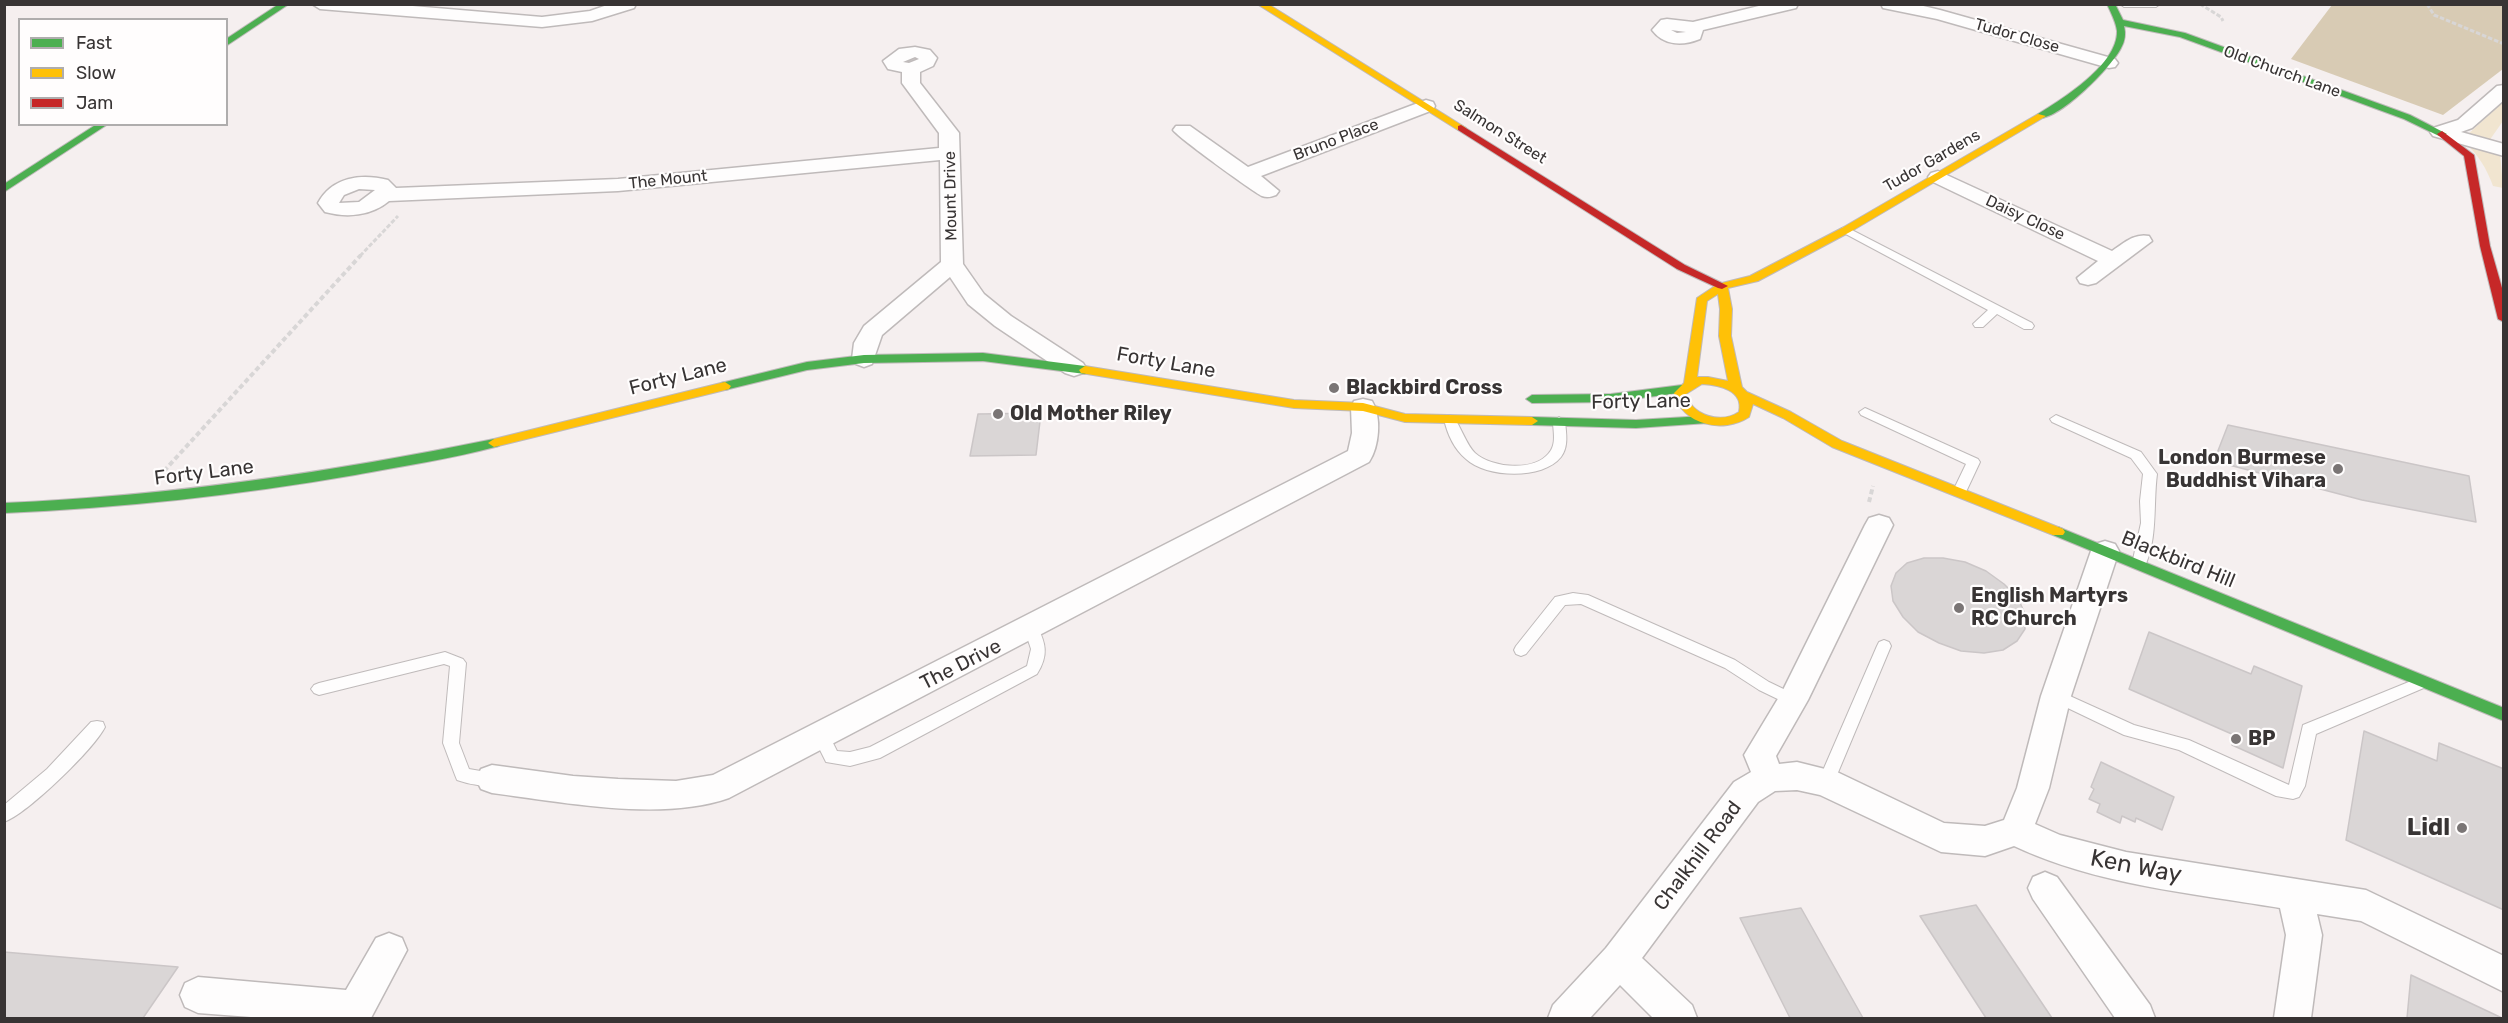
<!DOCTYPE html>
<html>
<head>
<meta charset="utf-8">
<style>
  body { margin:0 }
  #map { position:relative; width:2508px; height:1023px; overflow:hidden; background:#f5efef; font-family:Rubik,sans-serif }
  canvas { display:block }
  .frame { position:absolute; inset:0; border:6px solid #383434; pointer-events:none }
  .legend { position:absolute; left:18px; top:18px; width:210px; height:108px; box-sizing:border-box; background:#fffdfd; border:2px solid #afadad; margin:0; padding:8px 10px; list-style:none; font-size:18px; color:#383434 }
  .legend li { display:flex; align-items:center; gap:12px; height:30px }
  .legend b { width:30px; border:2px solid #afadad }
</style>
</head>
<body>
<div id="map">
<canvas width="2508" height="1023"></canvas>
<div class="frame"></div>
<ul class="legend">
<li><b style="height:8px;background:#4caf50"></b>Fast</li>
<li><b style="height:8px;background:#ffc107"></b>Slow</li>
<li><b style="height:8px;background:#c62828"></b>Jam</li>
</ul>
</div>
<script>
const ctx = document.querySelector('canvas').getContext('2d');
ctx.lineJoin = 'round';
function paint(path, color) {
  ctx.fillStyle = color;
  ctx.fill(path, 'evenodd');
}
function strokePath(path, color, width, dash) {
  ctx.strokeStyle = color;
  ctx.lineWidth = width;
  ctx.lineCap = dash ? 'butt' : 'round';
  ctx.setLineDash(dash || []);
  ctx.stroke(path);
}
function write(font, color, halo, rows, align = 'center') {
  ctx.font = font + ' Rubik,sans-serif';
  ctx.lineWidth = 4.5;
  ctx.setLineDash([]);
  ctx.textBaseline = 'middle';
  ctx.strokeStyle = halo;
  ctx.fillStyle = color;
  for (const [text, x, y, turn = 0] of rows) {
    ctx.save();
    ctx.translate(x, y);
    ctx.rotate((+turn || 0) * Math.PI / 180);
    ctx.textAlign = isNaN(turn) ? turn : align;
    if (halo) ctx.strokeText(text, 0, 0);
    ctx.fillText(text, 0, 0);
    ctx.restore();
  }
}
const green = new Path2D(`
  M2503 102V121L2489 141 2466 136Z
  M2464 142 2500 152 2503 188 2493 186C2487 169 2478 154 2464 142Z`);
const forest = new Path2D(`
  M2332 5H2503V69L2443 115 2291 59Z`);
const building = new Path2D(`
  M1041 413 1036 455 970 456 978 414Z
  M2228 425 2469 476 2476 522 2362 500 2214 461Z
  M1924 558H1943L1965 562 1986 571 2004 584 2018 598 2025 614V629L2017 641 2003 650 1984 653 1961 651 1939 643 1918 632 1903 617 1893 601 1891 586 1896 573 1907 563Z
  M2149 632 2251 674 2254 666 2302 686 2283 768 2232 745 2234 735 2129 689Z
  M2364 731 2437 761 2439 743 2504 769V910L2346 840Z
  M2101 762 2174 797 2162 830 2136 818 2135 822 2122 816 2120 823 2097 812 2100 804 2089 799 2094 789 2091 787Z
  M1976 905 2052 1018H1986L1920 916Z
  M1801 908 1863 1018H1790L1740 918Z
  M4 952 178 967 143 1018H4Z
  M2411 975 2502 1018H2407Z`);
const pathFar1 = new Path2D(`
  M2200 4 2221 17 2223 21
  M2427 4 2434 15 2504 44
  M360 256 398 216`);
const path = new Path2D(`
  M164 471 361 255
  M1869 502 1873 486`);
const lane = new Path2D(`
  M2120 4H2160L2156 7H2124Z
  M1846 227 2032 323 2034 326 2032 329H2024L1997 314 1983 327H1975L1973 324 1988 310 1842 232V228Z
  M1865 408 1978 459 1980 462 1965 494H1955L1953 491 1966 464 1861 415 1859 412Z
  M1450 415C1458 417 1465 444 1475 453 1491 468 1534 472 1549 453 1557 444 1553 431 1553 421L1559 417 1565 421C1566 433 1569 446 1561 457 1543 480 1486 478 1466 459 1454 449 1447 433 1444 419Z
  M2056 415 2141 452 2157 474C2153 504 2158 540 2144 568H2134L2132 564 2141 523 2140 501 2143 474 2131 458 2052 422 2050 419Z
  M1573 593 1588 595 1735 660 1769 682 1798 696 1801 700 1798 704 1793 706 1788 704 1759 690 1725 668 1581 604 1565 605 1526 654 1521 656 1516 654 1514 650 1516 646 1555 597Z
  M1031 622 1036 624C1046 643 1049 655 1037 674L880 758 850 766 826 762 813 736 815 731 821 730 827 731 837 751 850 752 870 747 1027 666 1031 649 1024 628 1026 624Z
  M1884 640 1889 642 1891 646 1834 782 1832 787 1826 789 1820 787 1818 782 1877 646 1879 642Z
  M445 652 463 659 466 663 459 743 469 769 498 774 500 779 498 784C487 788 468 784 457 780L455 775 443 743 450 666 444 664 319 695 314 693 311 689 314 685 319 683Z
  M2421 677 2426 679 2429 683 2426 687 2316 734 2305 786 2299 797 2293 799 2276 796 2179 750 2124 735 2051 700 2048 696 2051 692 2056 690 2061 692 2134 725 2189 740 2289 785 2303 725Z
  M97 721 103 722 105 727C94 749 27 814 4 822V805L47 769 91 722Z`);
const street = new Path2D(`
  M312 4H389L542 17 590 11 610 4H636L634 8 592 21 542 27 320 9Z
  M1767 4H1798L1796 8 1703 30 1700 39C1683 46 1664 46 1652 30L1661 20 1667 19 1693 22ZM1671 30 1686 32 1677 33Z
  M1881 4H1915L1940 10 2115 59 2118 63 2115 67 2109 68 1937 19 1883 8Z
  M915 47 930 50 937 58 933 66 920 72V83L959 133 963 264 984 294 1011 316 1083 363 1086 368 1083 373 1074 376 1065 373 995 326 968 304 950 277 882 335 872 364 864 367 856 364 852 359 854 343 864 326 941 262 940 160 618 191 389 201C371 216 347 218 325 212L318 203C332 177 361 173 388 180L396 188 618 179 939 148V133L902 83V72L888 69 883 61 899 49ZM915 57 919 59 909 63 903 62ZM359 189 375 190 359 202 339 203 344 195Z
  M2504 85V100L2472 128 2461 132 2504 144V156L2433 136 2430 132 2433 128 2458 120 2497 86Z
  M1426 100 1433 102 1435 106 1433 110 1261 176 1279 191 1276 195C1271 197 1267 198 1262 196 1252 191 1179 138 1173 130L1176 126H1190L1248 167Z
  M1938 171 2112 251C2124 243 2134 233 2149 236L2152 241 2096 283 2088 285 2080 283 2077 278 2098 261 1931 181 1928 177 1931 173Z
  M1363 399 1372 401C1382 417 1379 447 1369 462L729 798C661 822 563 802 492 793L481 789 476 779 481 769 492 765 573 776 618 779 676 781 713 775 1348 451 1352 433 1351 407 1354 401Z
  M1879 515 1889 518 1893 525 1808 700 1776 756 1779 764 1797 762 1837 772 1944 823 1985 826 2004 820 2017 788 2041 696 2091 551 2095 544 2105 541 2115 544 2119 551 2071 696 2049 788 2035 824 2060 835 2126 852 2366 890 2504 956V992L2361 921 2317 914 2322 935 2311 1018H2274L2286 935 2280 908C2191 893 2097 885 2014 846L1985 856 1941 852 1820 795 1797 790 1775 791 1758 802 1642 958 1692 1005 1697 1018H1653L1620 985 1590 1018H1548L1553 1005 1606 948 1734 782 1751 772 1744 755 1782 692 1865 525 1869 518Z
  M2045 872 2057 877 2150 1005 2155 1018H2115L2033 899 2028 888 2033 877Z
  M389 933 402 938 407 950 371 1018H264L198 1013 185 1007 180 995 185 983 198 977 346 990 376 938Z`);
const fast = new Path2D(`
  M279 4H289L226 46V39Z
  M2107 4H2115L2123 20 2185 33 2410 115 2447 134 2439 136 2404 119 2180 37 2124 26C2126 34 2125 41 2121 48 2112 67 2058 121 2038 118V114C2063 99 2118 64 2117 31 2116 22 2111 13 2107 4Z
  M97 124H108L4 192V184Z
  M983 353 1085 366 1091 370 1085 374 983 361 864 363 807 370 725 390 719 386 721 383 807 362 864 355Z
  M1682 385 1688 389 1686 392 1611 402 1532 403 1526 399 1532 395 1611 394Z
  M1704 416 1708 417 1710 420 1708 423 1636 428 1532 425 1526 421 1532 417 1636 420Z
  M494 439 499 440 500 443 499 446C452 459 402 466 355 475 239 495 122 508 4 513V503C170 496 332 472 494 439Z
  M2058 527 2504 708V721L2053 535 2051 532 2053 529Z`);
const slow = new Path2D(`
  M1257 4H1268L1466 128 1458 130Z
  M2038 114 2046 116 1850 232 1758 281 1728 288 1732 309 1731 336 1742 387 1747 392 1791 412 1842 441 2063 529 2065 532 2063 535H2053L1832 447 1783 418 1753 404 1749 417C1723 434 1682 425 1674 393L1684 383 1697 298 1718 284 1750 276 1842 228ZM1718 294 1720 309 1719 336 1728 381 1708 377H1697L1707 301ZM1702 384C1719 385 1744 390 1739 412 1721 424 1692 416 1686 394Z
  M1085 366 1294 400 1363 403 1405 414 1532 417 1538 421 1532 425 1405 422 1363 411 1294 408 1081 373 1079 370Z
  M725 382 731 386 729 389 494 447 488 443 494 439Z`);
const jam = new Path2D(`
  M1461 125 1685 265 1728 286 1722 289 1718 288 1677 269 1458 130V126Z
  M2442 131 2474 155 2490 246 2504 295V322L2498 319 2480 246 2464 156 2439 136 2437 134Z`);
const markers = [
  [1334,388,6,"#7a7575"],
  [998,414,6,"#7a7575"],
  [2338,469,6,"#7a7575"],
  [1959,608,6,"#7a7575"],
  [2236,739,6,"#7a7575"],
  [2462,828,6,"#7a7575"]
];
const farStreetnames = [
  ["Tudor Close",2017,36,16],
  ["Old Church Lane",2282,72,20],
  ["Salmon Street",1500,132,32],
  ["Bruno Place",1336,140,-21],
  ["Tudor Gardens",1932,161,-30],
  ["The Mount",668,180,-6],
  ["Mount Drive",951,196,-91],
  ["Daisy Close",2025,218,25]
];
const streetNames = [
  ["Forty Lane",1166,363,10],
  ["Forty Lane",678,377,-14],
  ["Forty Lane",1641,402,-1],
  ["Forty Lane",204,473,-7],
  ["Blackbird Hill",2178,560,22],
  ["The Drive",961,665,-27],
  ["Chalkhill Road",1698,856,-53]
];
const poiNames = [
  ["Blackbird Cross",1346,388],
  ["Old Mother Riley",1010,414],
  ["London Burmese",2326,458,"right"],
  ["Buddhist Vihara",2326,481,"right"],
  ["English Martyrs",1971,596],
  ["RC Church",1971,619],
  ["BP",2248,739]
];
const nearPoinames = [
  ["Lidl",2450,828]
];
const nearStreetnames = [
  ["Ken Way",2136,867,11]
];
paint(green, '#f1e5d0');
paint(forest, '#d8cbb4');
paint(building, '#dad6d6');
strokePath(building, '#cbc6c7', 1.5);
strokePath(lane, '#bfbaba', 2);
strokePath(street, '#bfbaba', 3);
strokePath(fast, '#bfbaba', 2);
strokePath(slow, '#bfbaba', 2);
strokePath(jam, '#bfbaba', 2);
strokePath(pathFar1, '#d8d6d6', 3, [4.5, 2]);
strokePath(path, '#d8d6d6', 4, [5, 3]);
paint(lane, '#fefdfd');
paint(street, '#fefdfd');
paint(fast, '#4caf50');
paint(slow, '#ffc107');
paint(jam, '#c62828');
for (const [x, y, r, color] of markers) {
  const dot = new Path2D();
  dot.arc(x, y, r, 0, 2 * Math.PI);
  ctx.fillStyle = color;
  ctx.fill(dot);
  strokePath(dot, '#fffdfd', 2);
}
write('16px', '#383434', '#fffdfd', farStreetnames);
write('20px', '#383434', '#fffdfd', streetNames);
write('bold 20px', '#383434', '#fffdfd', poiNames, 'left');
write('bold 24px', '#383434', '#fffdfd', nearPoinames, 'right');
write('24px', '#383434', '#fffdfd', nearStreetnames);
</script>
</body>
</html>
